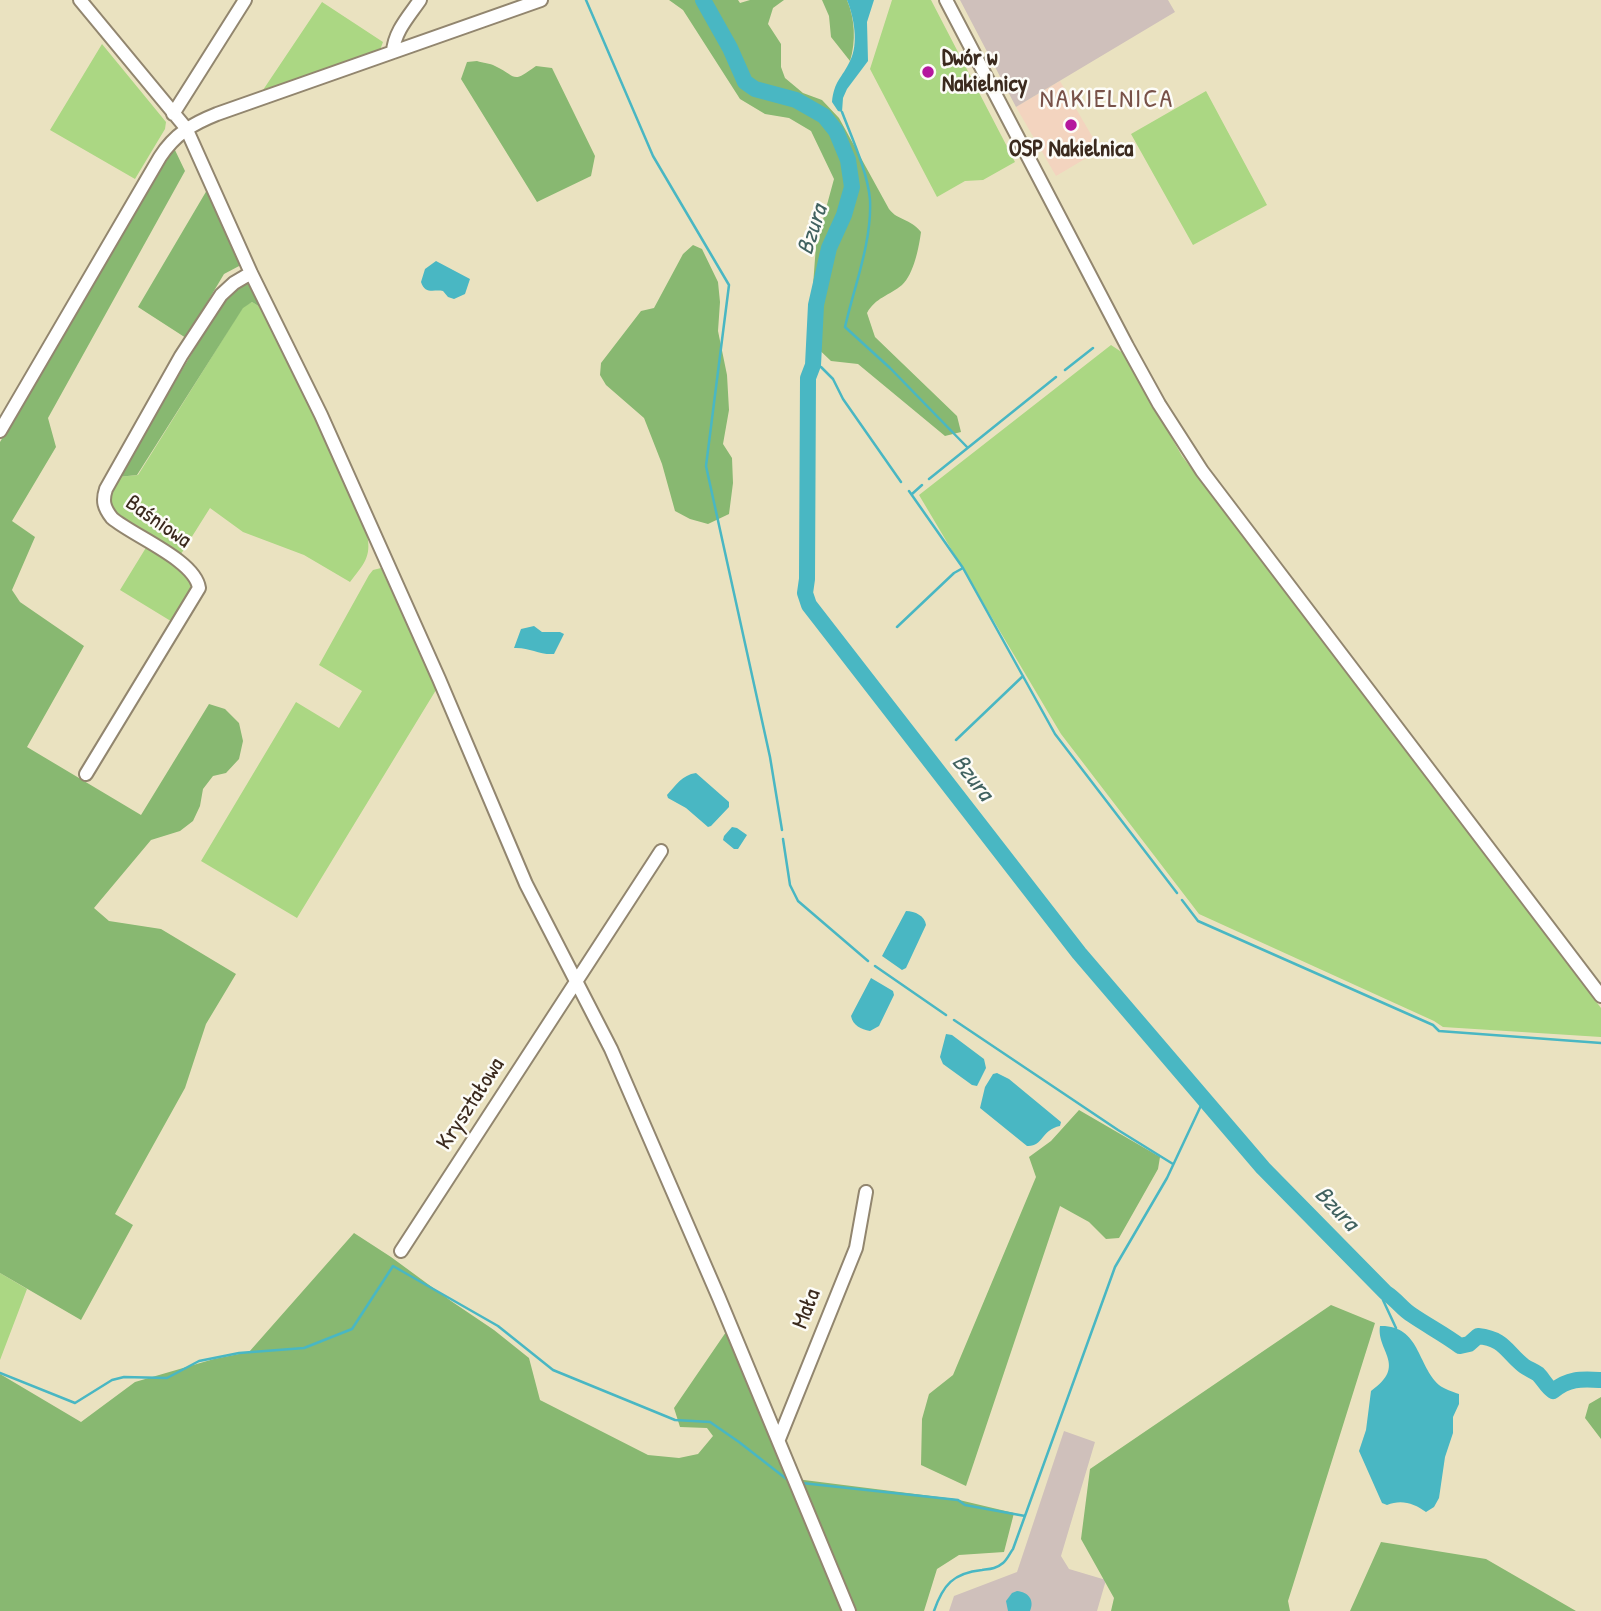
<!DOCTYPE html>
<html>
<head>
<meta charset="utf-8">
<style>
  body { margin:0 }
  canvas { display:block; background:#eae2c0 }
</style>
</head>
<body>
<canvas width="1601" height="1611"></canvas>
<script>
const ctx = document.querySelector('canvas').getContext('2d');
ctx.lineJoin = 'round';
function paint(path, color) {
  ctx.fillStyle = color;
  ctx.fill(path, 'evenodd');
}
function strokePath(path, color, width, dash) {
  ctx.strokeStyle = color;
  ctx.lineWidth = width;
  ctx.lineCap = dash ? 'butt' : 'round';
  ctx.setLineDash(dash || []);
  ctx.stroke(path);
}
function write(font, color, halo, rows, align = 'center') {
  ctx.font = font + ' "Patrick Hand",sans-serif';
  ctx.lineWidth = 5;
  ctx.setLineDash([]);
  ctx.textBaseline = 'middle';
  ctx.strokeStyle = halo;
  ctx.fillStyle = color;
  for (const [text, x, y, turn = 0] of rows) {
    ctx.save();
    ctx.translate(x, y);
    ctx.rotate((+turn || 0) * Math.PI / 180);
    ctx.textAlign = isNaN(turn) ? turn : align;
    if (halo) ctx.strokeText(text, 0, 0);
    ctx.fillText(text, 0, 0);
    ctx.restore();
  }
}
const built = new Path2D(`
  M1060 81 1100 150 1056 176 1016 107Z`);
const industrial = new Path2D(`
  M960 0H1168L1175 12 1016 107Z
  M1064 1431 1095 1442 1061 1556 1069 1569 1106 1580 1097 1611H949L954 1596 1017 1572Z`);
const green = new Path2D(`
  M892 0H931L1015 162 983 180 965 181 937 197 870 69Z
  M322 2 383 42 380 50 263 90Z
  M102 44 166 122 165 129 135 179 50 130Z
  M1206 91 1267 205 1193 245 1131 134Z
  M252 302 260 307 329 447 367 535C372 557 363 565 350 582L304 555 243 532 210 508 181 554C166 546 117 524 111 509 108 499 114 487 118 477L138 475 243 307Z
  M1111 345 1123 353 1182 456 1601 1008V1037L1443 1027 1434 1021 1199 914 1061 734 919 495Z
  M147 546 186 573 194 587 174 623 120 590Z
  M381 568 436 690 297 918 201 861 296 702 339 728 362 691 319 665 369 575 373 570Z
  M0 1273 27 1289 0 1360Z`);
const forest = new Path2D(`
  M669 0H738L740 3 750 0H784L773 8 768 24 781 44V67L785 78 803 93 822 100 839 118 889 209C898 221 910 218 921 232 919 247 914 274 902 285 890 295 875 298 867 313L875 337 957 416 961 432 945 436 858 364 831 361 809 340 816 245 834 179 811 131 789 118 765 114 740 99 683 10Z
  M822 0H847C855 19 856 41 850 61L831 37 829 16Z
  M477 61C483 63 490 63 495 66 518 77 511 84 536 66L552 68 595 156 591 176 537 202 461 79 467 62Z
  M174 148 185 171 48 418 56 447 12 521 35 537 12 590 20 602 84 646 27 747 141 815 209 704 225 709 239 723 243 741 239 759 226 773 213 776 203 789 200 806 193 821 180 831 151 840 94 908 109 921 161 929 236 974 206 1024 185 1088 115 1214 133 1225 81 1320 0 1273V442Z
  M207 190 241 265 224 274 186 338 138 307Z
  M693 245 702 249 718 282 720 302 718 331 727 375 729 410 723 444 732 458 733 483 729 514 708 524 690 519 675 511 662 464 644 418 606 385 600 375 601 363 641 311 654 308 683 254Z
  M249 281 260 307 252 302 243 308 137 475 118 477 222 303 239 286Z
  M1079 1110 1160 1157 1158 1169 1119 1238 1106 1239 1089 1222 1060 1206 966 1486 921 1465 922 1419 929 1394 953 1375 1036 1177 1029 1157 1051 1141Z
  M354 1233 391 1257 451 1301 494 1330 529 1358 540 1400 648 1455 679 1458 698 1454 713 1436 707 1428 680 1427 674 1408 726 1332 788 1478 955 1499 1014 1513 1004 1552 959 1555 937 1569 924 1611H0V1374L81 1422 135 1382 214 1359 249 1352Z
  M1331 1305 1375 1323 1288 1601 1290 1611H1111L1114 1598 1081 1539 1090 1469Z
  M1601 1397V1439L1585 1418 1589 1404Z
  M1381 1542 1486 1559 1576 1611H1350Z`);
const water = new Path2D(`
  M847 0H874L867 22 868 61 847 89 843 98 842 112 838 111 832 102C834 81 842 78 850 61 859 44 854 17 847 0Z
  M436 261 470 279 465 294 454 299 448 297 443 291C434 289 425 295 421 282L425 269Z
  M534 626 542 632H560L564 634 554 654C539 655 529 647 514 648L521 629Z
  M696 773 729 802V807L711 826 708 827 686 808 668 798 667 795C676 785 682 775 696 773Z
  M732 827 737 828 747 835 738 849H734L723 840 724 836Z
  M906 911C915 911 925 916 926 925L906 968 902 970 882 956Z
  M871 978 893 991 894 995 879 1026 870 1031C861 1029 853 1026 851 1016Z
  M946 1034 952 1035 984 1059 986 1068 977 1086 972 1085 943 1064 940 1057Z
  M997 1073 1009 1079 1061 1122 1060 1126C1041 1130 1043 1147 1027 1146L980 1108 985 1087 993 1074Z
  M1380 1326C1420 1325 1417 1365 1439 1385 1444 1389 1453 1392 1459 1394V1404L1453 1417V1433L1445 1457 1439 1498 1434 1507 1426 1512C1414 1503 1401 1499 1387 1505L1382 1503 1359 1451 1366 1430 1371 1391C1408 1365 1376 1351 1380 1326Z
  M1017 1591C1028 1592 1035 1600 1030 1611H1008L1006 1601 1012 1593Z`);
const stream = new Path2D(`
  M586 0 653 156 729 285 706 466 770 757 782 830
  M842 112C852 138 868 173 870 200 872 242 854 287 845 327L890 368 967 447
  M813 365 821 367 833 379 843 399 901 482
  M1065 370 1093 348
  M929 479 1056 377
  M909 491 963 568 1055 734 1177 893
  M912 494 922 485
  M897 627 954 573 963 568
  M956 740 1023 676
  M783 839 790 885 798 901 868 961
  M1182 900 1198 921 1433 1025 1439 1031 1601 1043
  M875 966 946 1015
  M954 1020 1118 1130 1173 1164
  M1386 1293 1383 1300 1396 1328
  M0 1373 75 1403 112 1380 124 1377 167 1378 199 1361 239 1353 304 1348 352 1329 393 1266 498 1326 553 1370 675 1420 710 1422 739 1442 789 1481
  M802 1483 958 1500 965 1505 1025 1516
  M934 1611C943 1585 953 1573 982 1570 989 1569 996 1569 1003 1563 1007 1560 1010 1553 1013 1549L1115 1267 1167 1178 1205 1097`);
const river = new Path2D(`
  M703 0 730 48 745 82 755 89 796 100 824 116 836 131 848 160 852 187 844 215 829 248 816 305 813 365 808 378 807 579 805 593 809 605 1079 953 1263 1168 1386 1293C1397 1300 1402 1309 1412 1315 1428 1326 1444 1334 1460 1346L1469 1344 1478 1336C1505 1339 1506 1352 1524 1366 1528 1369 1534 1371 1538 1374 1544 1380 1546 1386 1553 1391 1569 1378 1581 1379 1601 1380`);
const minor = new Path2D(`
  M80 0 186 128 251 273 321 415 439 679 526 884 611 1049 719 1298 849 1611
  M946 0 1127 346 1159 404 1202 471 1601 996
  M393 52C394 32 409 16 420 0
  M173 114 245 0
  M0 431 160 157C175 134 192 124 217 114L541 0
  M86 774 199 588C195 560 133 536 112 518 104 508 102 501 106 489L181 356 221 295 234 283 251 273
  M401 1251 661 851
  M779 1439 856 1248 866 1192`);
const markers = [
  [928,72,7,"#b5179e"],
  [1071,125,7,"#b5179e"]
];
const poiNames = [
  ["Dwór w",942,59],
  ["Nakielnicy",942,85],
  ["OSP Nakielnica",1071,150,"center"]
];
const streetNames = [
  ["Baśniowa",158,522,35],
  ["Kryształowa",471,1104,-57],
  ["Mała",807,1309,-69]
];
const waterNames = [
  ["Bzura",813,230,-72],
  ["Bzura",972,778,52],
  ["Bzura",1336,1209,46]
];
const quarterNames = [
  ["NAKIELNICA",1107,100]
];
paint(built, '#f3d4bf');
paint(industrial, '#cfc0bb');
paint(green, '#abd783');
paint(forest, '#88b871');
paint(water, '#49b7c3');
strokePath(stream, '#49b7c3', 2.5);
strokePath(river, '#49b7c3', 16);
strokePath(minor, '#92866f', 16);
strokePath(minor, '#fff', 12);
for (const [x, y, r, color] of markers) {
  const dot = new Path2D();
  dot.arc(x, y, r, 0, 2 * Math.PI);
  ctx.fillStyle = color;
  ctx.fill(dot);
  strokePath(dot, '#fdfcf7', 2.5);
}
write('bold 23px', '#3b2a1e', '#fdfcf7', poiNames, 'left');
write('23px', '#3b2a1e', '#fdfcf7', streetNames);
write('italic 24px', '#416260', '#fdfcf7', waterNames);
ctx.letterSpacing = '2px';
write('26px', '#785249', '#fdfcf7', quarterNames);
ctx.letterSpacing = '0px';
</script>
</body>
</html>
